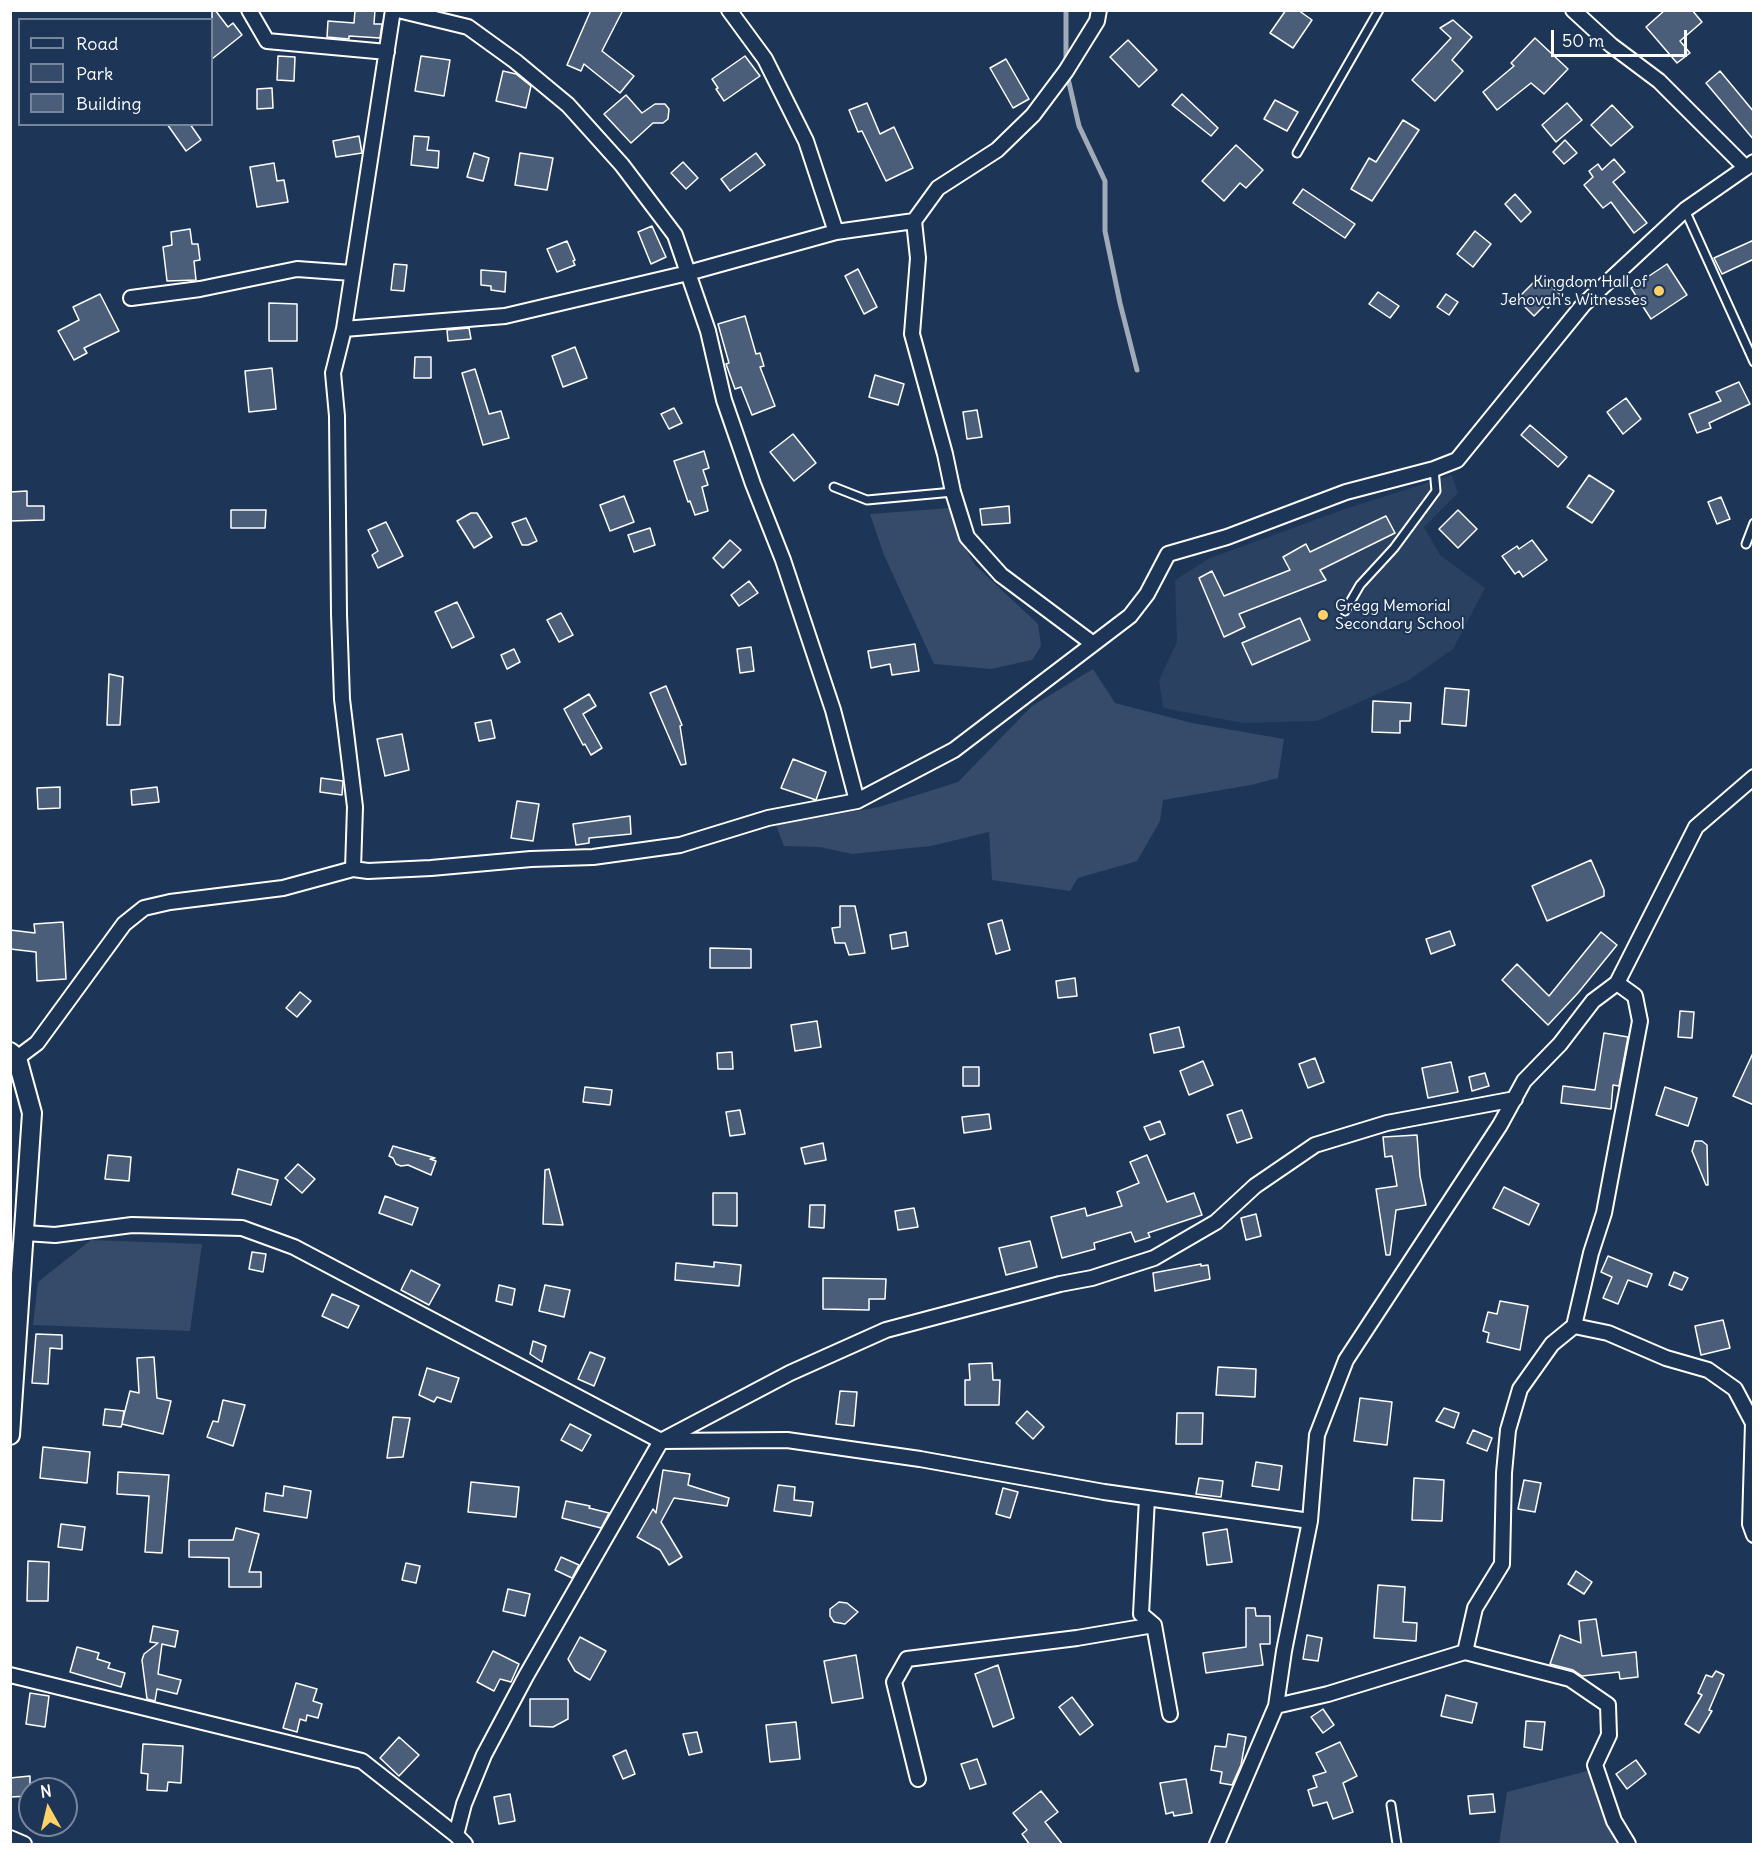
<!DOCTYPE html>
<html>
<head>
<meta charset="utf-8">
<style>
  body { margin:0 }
  #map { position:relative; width:1764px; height:1855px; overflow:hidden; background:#1d3557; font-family:Delius,sans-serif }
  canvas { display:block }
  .frame { position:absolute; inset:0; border:12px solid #fff; pointer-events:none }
  .legend { position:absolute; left:18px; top:18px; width:195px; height:108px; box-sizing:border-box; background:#1d3557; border:2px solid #77869a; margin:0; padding:8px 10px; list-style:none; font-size:18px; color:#fff }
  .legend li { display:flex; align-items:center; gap:12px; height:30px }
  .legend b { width:30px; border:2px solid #77869a }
  .north { position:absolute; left:18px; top:1777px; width:60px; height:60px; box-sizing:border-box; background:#1d3557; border:2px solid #77869a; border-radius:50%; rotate:352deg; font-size:16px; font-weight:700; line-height:24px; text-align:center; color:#fff }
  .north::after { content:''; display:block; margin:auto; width:21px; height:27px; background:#ffd166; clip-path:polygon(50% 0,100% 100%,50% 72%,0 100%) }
  .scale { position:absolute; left:1551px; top:30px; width:136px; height:27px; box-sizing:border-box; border:3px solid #fff; border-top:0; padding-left:8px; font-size:18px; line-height:21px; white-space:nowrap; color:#fff; -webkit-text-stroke:4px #1d3557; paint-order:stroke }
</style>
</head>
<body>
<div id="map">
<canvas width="1764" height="1855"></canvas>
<div class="frame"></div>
<ul class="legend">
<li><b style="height:8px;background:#1d3557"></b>Road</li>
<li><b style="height:16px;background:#364b69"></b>Park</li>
<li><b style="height:16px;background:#4a5d79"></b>Building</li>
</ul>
<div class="north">N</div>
<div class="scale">50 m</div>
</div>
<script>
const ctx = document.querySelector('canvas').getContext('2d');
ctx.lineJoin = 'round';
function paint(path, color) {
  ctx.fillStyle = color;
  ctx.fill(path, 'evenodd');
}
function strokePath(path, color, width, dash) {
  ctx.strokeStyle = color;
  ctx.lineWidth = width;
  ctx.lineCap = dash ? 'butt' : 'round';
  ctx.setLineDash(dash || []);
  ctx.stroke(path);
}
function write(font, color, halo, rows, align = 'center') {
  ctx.font = font + ' Delius,sans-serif';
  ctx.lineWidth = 4.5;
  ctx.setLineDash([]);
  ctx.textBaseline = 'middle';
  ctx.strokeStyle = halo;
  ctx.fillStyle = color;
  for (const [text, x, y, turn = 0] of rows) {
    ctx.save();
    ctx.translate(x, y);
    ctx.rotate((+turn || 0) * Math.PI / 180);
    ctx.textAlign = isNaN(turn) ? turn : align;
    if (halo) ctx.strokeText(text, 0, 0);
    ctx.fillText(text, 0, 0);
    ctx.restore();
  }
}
const built = new Path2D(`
  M1452 475 1458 493 1424 527 1440 555 1485 588 1453 649 1409 680 1317 721 1243 723 1163 708 1159 680 1177 642 1175 580 1210 558 1348 508Z`);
const green = new Path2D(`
  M950 508 962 543 975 565 1038 624 1041 646 1032 660 991 669 934 664 884 555 870 514Z
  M1093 669 1115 703 1192 723 1284 739 1278 778 1251 785 1163 800 1160 821 1137 861 1078 878 1070 891 992 880 989 832 931 846 852 854 820 847 784 846 776 825 879 807 958 782 1032 706Z
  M91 1240 202 1244 190 1331 33 1325 38 1282Z
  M1591 1770 1624 1844H1499L1507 1792Z`);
const stream = new Path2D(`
  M1066 65V10
  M1067 74 1079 126 1105 181V231L1120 303 1137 370`);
const building = new Path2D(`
  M212 10H215L228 27 233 23 242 35 212 59Z
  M355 10H375L374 24H382L380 38 349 36V39L327 37 328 21 354 23Z
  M591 10H623L602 51 634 76 620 93 584 64 581 71 567 65Z
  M1286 10H1298L1312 20 1293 48 1270 33Z
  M1665 10H1692L1702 22 1680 41 1690 53 1677 63 1646 27Z
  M1453 20 1472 37 1452 60 1463 71 1435 101 1412 80 1451 38 1440 28Z
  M1535 38 1568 69 1544 94 1531 83 1497 110 1483 92 1514 66 1511 63Z
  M1128 40 1157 70 1139 87 1110 57Z
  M278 56 295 57 294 81 277 80Z
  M421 56 450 60 444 96 415 91Z
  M745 56 760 76 724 101 716 89 718 88 712 79Z
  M1006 59 1029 99 1013 108 990 68Z
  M503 71 516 74 531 86 526 108 496 101Z
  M1720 71 1754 112V140L1706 83Z
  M272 88 273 108 257 109V89Z
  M1182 94 1218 128 1211 136 1172 105Z
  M626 95 642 113 655 104H665L669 109 668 119 663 123H653L631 143 604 114Z
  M1275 100 1298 112 1287 131 1264 119Z
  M867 103 880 134 894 127 913 168 886 181 862 131 858 132 849 110Z
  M1567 103 1582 120 1556 142 1542 125Z
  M1612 105 1633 127 1611 146 1591 125Z
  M1403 120 1419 130 1372 201 1351 189 1369 158 1376 162Z
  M167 124H190L201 140 186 151Z
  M359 136 362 153 336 157 333 141Z
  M414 136 429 137 427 150 439 151 438 168 411 165Z
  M1565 140 1577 153 1564 164 1553 152Z
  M1236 145 1263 170 1246 188 1240 183 1224 201 1202 181Z
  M474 153 489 158 483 181 467 177Z
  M520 153 553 158 547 190 515 185Z
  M756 153 765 165 730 191 721 179Z
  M1614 159 1625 172 1613 182 1647 223 1634 233 1611 202 1603 208 1584 185 1593 177 1589 171 1598 164 1602 170Z
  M683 162 698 178 686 189 671 173Z
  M274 163 277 181 284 180 288 202 257 207 250 167Z
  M1303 189 1355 224 1345 238 1293 203Z
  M1515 194 1531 212 1521 222 1505 204Z
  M652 226 666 257 651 264 638 232Z
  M190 229 192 244H198L200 260 194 261 196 280 167 281 163 247 172 245 171 232Z
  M1475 231 1491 244 1473 267 1457 254Z
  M1754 240V259L1722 274 1714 258Z
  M567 241 575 260 573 261 575 265 557 272 547 249Z
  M394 264 407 265 404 291 391 290Z
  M1667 264 1687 295 1651 319 1631 288Z
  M858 269 877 307 864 314 845 276Z
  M481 270 506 272 505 292 491 290V286L481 285Z
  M1540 276 1561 295 1548 308 1545 305 1534 316 1517 299Z
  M1378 292 1399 306 1390 318 1369 304Z
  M100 294 119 331 84 348 87 353 74 360 58 331 79 320 73 307Z
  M1446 294 1458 302 1449 315 1437 307Z
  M269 303 297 304V341H269Z
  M745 316 756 354 760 353 764 366 760 367 775 406 752 415 741 387 735 389 726 364 729 363 718 324Z
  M469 328 471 339 448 341 447 330Z
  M575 347 587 378 563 387 552 356Z
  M415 357H431V378H414Z
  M272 368 276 409 249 412 245 371Z
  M475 369 489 414 501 411 509 438 483 445 462 373Z
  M875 375 904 384 898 405 869 397Z
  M1739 382 1750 404 1709 423 1711 428 1697 433 1689 414 1721 401 1716 392Z
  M1626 398 1641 419 1623 434 1607 412Z
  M674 408 682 423 669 429 661 414Z
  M977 410 982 437 967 439 963 412Z
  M1530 425 1567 457 1558 467 1521 435Z
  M793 434 816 463 794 481 770 452Z
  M704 451 709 468 703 470 708 485 702 487 708 511 695 515 690 501 688 502 674 461Z
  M1589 475 1614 491 1592 523 1567 507Z
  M27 491V506H44V520L10 521V492Z
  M624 496 634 522 610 531 600 505Z
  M1721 497 1730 519 1717 524 1708 502Z
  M1009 506 1010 523 982 525 980 509Z
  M231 510H266L265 528H231Z
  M1458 510 1477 529 1458 548 1439 529Z
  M471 513H477L492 537 474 548 457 521Z
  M1386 516 1395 533 1320 570 1326 580 1239 614 1245 627 1224 637 1199 578 1212 571 1224 596 1290 570 1283 557 1306 544 1310 552Z
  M526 518 537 541 528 545H522L512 523Z
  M386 522 403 556 378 568 372 555 378 551 368 530Z
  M650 528 655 545 634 552 628 535Z
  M730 540 741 550 723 568 713 558Z
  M1532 540 1547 560 1523 577 1519 571 1515 574 1502 556 1517 546 1519 549Z
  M749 581 758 593 739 606 731 595Z
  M457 602 474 637 452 648 435 612Z
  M561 613 573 635 559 642 547 620Z
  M1300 618 1310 640 1252 665 1242 643Z
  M915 644 919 671 892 675 890 664 871 668 868 651Z
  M751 647 754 671 740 673 737 649Z
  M514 649 520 662 507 669 501 655Z
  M109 674 123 677 120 725H107Z
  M666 686 682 725 680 726 686 764 681 765 650 693Z
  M1445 688 1469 690 1466 726 1442 724Z
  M589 694 596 706 583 714 602 748 591 755 585 744 583 745 564 709Z
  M1373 701 1411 703 1410 721H1400V733L1372 732Z
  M491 720 495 738 479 741 475 723Z
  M402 734 409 770 385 776 377 739Z
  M793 759 826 772 816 800 781 788Z
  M321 778 343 781 342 795 320 792Z
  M60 787V808L38 809 37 788Z
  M157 787 159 802 132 805 131 790Z
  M517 801 539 804 533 841 511 838Z
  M630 816 631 834 589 838V843L576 845 573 824Z
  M1591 860 1604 890V896L1547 921 1532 886Z
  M840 906H855L865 953 849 955 845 943H835L832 928 840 927Z
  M1002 920 1010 950 996 954 988 924Z
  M63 922 66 979 37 981 36 952 10 949V930L35 933 34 924Z
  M1450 931 1455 945 1431 954 1426 939Z
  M906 932 908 946 892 949 890 935Z
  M1601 932 1617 945 1578 993 1548 1025 1502 980 1517 964 1549 996Z
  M710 948 751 949V968H710Z
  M1075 978 1077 996 1058 998 1056 981Z
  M300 992 311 1001 297 1017 286 1008Z
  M1680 1011 1694 1012 1692 1038 1678 1037Z
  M817 1021 821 1047 795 1051 791 1025Z
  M1179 1027 1184 1047 1154 1053 1150 1034Z
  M1604 1033 1628 1037 1619 1086 1613 1085 1611 1109 1561 1103 1563 1086 1595 1090Z
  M1754 1051V1105L1733 1096Z
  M732 1052 733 1069H718L717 1053Z
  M1315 1058 1324 1082 1308 1088 1299 1064Z
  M1203 1061 1213 1085 1189 1095 1180 1071Z
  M1451 1062 1458 1092 1428 1098 1422 1068Z
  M963 1067H979V1086H963Z
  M1485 1073 1489 1086 1472 1091 1469 1077Z
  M585 1087 612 1090 610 1105 583 1102Z
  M1665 1087 1697 1098 1688 1126 1656 1115Z
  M740 1110 745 1134 730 1136 726 1112Z
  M1242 1110 1252 1138 1237 1143 1227 1115Z
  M989 1114 991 1129 964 1133 962 1117Z
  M1160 1121 1165 1134 1150 1140 1144 1127Z
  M1417 1135 1420 1176 1426 1205 1396 1210 1390 1255H1386L1376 1189 1397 1186 1392 1156 1385 1157 1383 1137Z
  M1695 1141H1702L1707 1145 1708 1185H1706L1692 1151Z
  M823 1143 826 1160 805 1164 801 1148Z
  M393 1146 435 1158 430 1159 436 1161 431 1175 408 1165 401 1166 396 1164 393 1158 389 1156Z
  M108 1155 131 1157 129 1181 105 1179Z
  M1147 1155 1167 1202 1194 1193 1202 1215 1148 1233 1150 1237 1135 1242 1131 1232 1094 1243 1095 1249 1062 1258 1051 1217 1085 1208 1087 1216 1122 1206 1117 1192 1139 1183 1130 1162Z
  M298 1164 315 1179 302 1193 285 1178Z
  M238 1169 278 1180 271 1205 232 1194Z
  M549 1169 563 1225 543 1224 545 1170Z
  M1504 1187 1539 1204 1529 1225 1493 1208Z
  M713 1193H737V1226L713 1225Z
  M385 1196 418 1208 412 1225 379 1213Z
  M810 1205H825L824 1228 809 1227Z
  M914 1208 918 1227 898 1230 895 1211Z
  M1256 1214 1261 1236 1246 1240 1241 1218Z
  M1030 1241 1037 1267 1006 1275 999 1248Z
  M252 1252 266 1254 263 1272 249 1269Z
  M1608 1256 1652 1274 1647 1287 1628 1280 1618 1304 1603 1298 1612 1277 1601 1272Z
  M714 1262 741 1265 739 1286 675 1280 676 1263 714 1267Z
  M1201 1264V1266L1208 1265 1210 1279 1155 1291 1153 1273Z
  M411 1270 440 1285 429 1305 401 1290Z
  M1674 1272 1688 1278 1682 1290 1669 1285Z
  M823 1278 886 1279 885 1299H869V1310L823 1309Z
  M499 1285 515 1289 512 1305 496 1301Z
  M545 1285 570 1290 564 1317 539 1311Z
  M332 1294 359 1306 348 1328 322 1316Z
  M1500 1301 1528 1306 1520 1350 1487 1342 1489 1333 1483 1331 1488 1312 1497 1314Z
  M1723 1320 1730 1348 1701 1355 1695 1326Z
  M36 1334 62 1335V1349L50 1348 48 1384 32 1383Z
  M533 1341 546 1346 542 1362 530 1354Z
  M590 1352 605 1358 594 1386 578 1379Z
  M154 1357 157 1398 171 1401 163 1434 122 1424 121 1427 103 1425 105 1409 124 1411 122 1423 130 1391 139 1393 137 1358Z
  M992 1363 993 1380H1000L999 1405H965V1380H970L969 1364Z
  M1218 1367 1256 1369 1255 1397 1216 1395Z
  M427 1368 459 1378 451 1402 437 1397 434 1402 419 1395Z
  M840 1391 857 1392 854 1426 836 1424Z
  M1360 1398 1392 1402 1387 1445 1354 1441Z
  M223 1400 245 1405 233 1446 207 1437 213 1421 218 1422Z
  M1444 1408 1459 1413 1454 1428 1436 1421Z
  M1027 1411 1044 1427 1033 1439 1016 1423Z
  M1177 1413H1203L1202 1444H1176Z
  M393 1417 410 1418 403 1457 387 1458Z
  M570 1424 591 1435 582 1451 561 1440Z
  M1473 1430 1492 1438 1487 1451 1467 1443Z
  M43 1447 90 1452 87 1483 40 1478Z
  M1256 1462 1282 1466 1279 1490 1252 1486Z
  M663 1470 690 1474 688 1485 729 1498 727 1506 674 1498 661 1522 682 1557 669 1565 660 1550 637 1537 653 1509 656 1513Z
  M118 1472 169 1475 162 1553 145 1552 149 1496 117 1494Z
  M1199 1478 1223 1481 1221 1497 1196 1494Z
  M1414 1478 1444 1480 1442 1521 1412 1520Z
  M1524 1480 1541 1483 1535 1512 1518 1509Z
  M471 1482 519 1487 516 1517 468 1512Z
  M778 1485 795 1487 794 1500 813 1502 811 1516 774 1511Z
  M284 1486 311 1491 307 1518 264 1511 266 1493 283 1496Z
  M1003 1488 1018 1492 1010 1518 996 1514Z
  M566 1501 590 1506 589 1508 609 1513 601 1528 562 1518Z
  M61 1524 85 1527 82 1550 58 1547Z
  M236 1528 259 1534 249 1572H261V1587H229V1558L189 1557V1540H233Z
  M1227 1529 1232 1562 1207 1565 1203 1533Z
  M561 1557 579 1565 572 1578 555 1570Z
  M28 1561 49 1562 48 1601H27Z
  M406 1563 420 1566 416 1583 402 1580Z
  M1576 1571 1592 1582 1584 1594 1568 1584Z
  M1378 1585 1405 1587 1403 1622 1417 1623 1416 1641 1374 1638Z
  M508 1589 530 1594 525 1616 503 1611Z
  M839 1602 847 1603 858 1612 845 1624 834 1622 830 1616V1609Z
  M1246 1608H1255L1256 1616H1270V1644H1260L1263 1665 1206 1673 1203 1653 1246 1647Z
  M1596 1619 1602 1656 1636 1652 1638 1677 1620 1679 1619 1672 1582 1676 1573 1670 1550 1664 1560 1635 1581 1643 1579 1621Z
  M153 1626 178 1631 175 1647 162 1644 158 1674 181 1680 177 1694 157 1689 155 1701 147 1699 142 1660 144 1654 158 1643 150 1642Z
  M1307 1635 1322 1638 1318 1661 1303 1659Z
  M580 1637 606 1651 590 1680 575 1671 568 1659Z
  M77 1647 99 1653 97 1659 110 1663 108 1668 125 1673 121 1687 70 1672Z
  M493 1651 519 1664 511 1682 500 1679 494 1691 477 1682Z
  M856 1655 863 1698 832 1703 824 1661Z
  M998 1665 1014 1718 993 1727 975 1674Z
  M1716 1671 1724 1675 1709 1710 1712 1711 1699 1733 1685 1724 1702 1695 1698 1693 1706 1675 1712 1677Z
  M296 1683 317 1689 313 1701 322 1704 318 1718 307 1715 306 1721 300 1719 297 1732 283 1728Z
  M30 1693 49 1696 45 1727 26 1724Z
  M1446 1695 1477 1703 1472 1723 1441 1716Z
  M1072 1697 1093 1725 1080 1735 1059 1707Z
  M530 1699H568V1719L553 1727 530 1726Z
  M1323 1709 1334 1725 1323 1733 1311 1717Z
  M1526 1721 1545 1722 1542 1750 1524 1747Z
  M796 1722 800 1759 770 1762 766 1725Z
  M697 1732 702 1752 689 1755 683 1734Z
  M1228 1734 1246 1737 1241 1765 1232 1785 1220 1783 1222 1772 1211 1770 1215 1746 1226 1747Z
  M399 1737 419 1755 399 1776 380 1758Z
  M1340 1742 1357 1776 1343 1783 1353 1812 1333 1819 1327 1802 1313 1806 1308 1790 1317 1787 1313 1776 1326 1772 1316 1753Z
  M143 1744 183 1746 181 1783 168 1782 167 1791 147 1790 148 1774 141 1773Z
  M626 1750 635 1774 623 1779 613 1756Z
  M977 1759 986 1784 970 1789 961 1764Z
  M1636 1760 1646 1774 1627 1789 1616 1774Z
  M30 1776V1796L10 1797V1778Z
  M1186 1779 1192 1813 1174 1816 1173 1812 1166 1814 1160 1783Z
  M1041 1791 1058 1812 1045 1822 1063 1845H1030L1022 1834 1027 1830 1013 1813Z
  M510 1794 515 1821 499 1824 494 1797Z
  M1493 1794 1495 1812 1470 1814 1468 1796Z`);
const service = new Path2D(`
  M1297 153 1379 10
  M1685 210 1754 362
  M834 487 867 500 953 492
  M1746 544 1754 523
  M1345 611 1360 585 1394 548 1436 491 1434 469
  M1391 1805 1397 1844`);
const minor = new Path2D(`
  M249 10 267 41 387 52
  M398 10 468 27 515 61 568 105 622 165 675 235 708 331 724 400 753 484 783 560 833 710 857 801
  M729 10 765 59 806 141 836 232
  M1573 10 1611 45 1659 81 1746 168
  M914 221 918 258 912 334 945 454 953 492 967 537 1001 575 1092 643
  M131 298 200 289 297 269 352 273
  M344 329 505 316 688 273 836 232 914 221 938 188 997 150 1033 115 1066 71 1097 21 1099 10
  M353 869 355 807 342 699 339 614 337 416 333 373 344 329 393 10
  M17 1058 37 1043 124 924 144 908 170 902 283 888 353 869 368 871 431 868 531 859 593 857 680 845 768 818 857 801 954 750 1130 616 1147 594 1168 554 1227 537 1346 492 1434 469 1457 460 1583 305 1685 210 1754 162
  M25 1233 55 1235 132 1225 242 1228 294 1247 661 1441 787 1440 920 1459 1104 1492 1310 1521
  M1574 1326 1608 1333 1666 1358 1708 1370 1735 1389 1753 1423 1750 1524 1754 1535
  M1147 1498 1141 1614 1154 1625 1170 1714
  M1465 1652 1570 1679 1608 1705 1609 1735 1595 1765 1614 1821 1628 1844
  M10 1675 362 1761 456 1835 465 1844
  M1276 1706 1328 1694 1465 1652 1475 1608 1502 1564 1504 1473 1508 1430 1520 1389 1552 1344 1574 1326 1591 1253 1604 1213 1640 1021 1635 996 1617 983
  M918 1779 894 1682 907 1659 1077 1638 1154 1625
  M456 1835 464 1804 484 1755 526 1676 661 1441 790 1373 886 1330 1060 1284 1092 1278 1154 1258 1216 1222 1255 1186 1315 1145 1387 1123 1515 1099
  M10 1838 24 1844
  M1217 1844 1276 1706 1284 1651 1310 1521 1317 1435 1346 1360 1500 1125 1524 1081 1560 1044 1593 1001 1617 983 1696 827 1754 777`);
const tertiary = new Path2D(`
  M10 1052 17 1058 32 1113 10 1435`);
const markers = [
  [1659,291,6,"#ffd166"],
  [1323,615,6,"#ffd166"]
];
const poiNames = [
  ["Kingdom Hall of",1647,282],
  ["Jehovah's Witnesses",1647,300],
  ["Gregg Memorial",1335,606,"left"],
  ["Secondary School",1335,624,"left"]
];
paint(built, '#2a4161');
paint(green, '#364b69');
strokePath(stream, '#a0aab8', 5);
paint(building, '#4a5d79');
strokePath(building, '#fff', 1.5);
strokePath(service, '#fff', 11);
strokePath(minor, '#fff', 18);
strokePath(tertiary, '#fff', 22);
strokePath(service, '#1d3557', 7);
strokePath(minor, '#1d3557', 14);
strokePath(tertiary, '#1d3557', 18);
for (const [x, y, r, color] of markers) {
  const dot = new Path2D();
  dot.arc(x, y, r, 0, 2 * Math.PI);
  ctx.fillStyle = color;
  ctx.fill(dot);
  strokePath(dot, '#1d3557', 2);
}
write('16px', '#fff', '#1d3557', poiNames, 'right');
</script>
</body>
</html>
